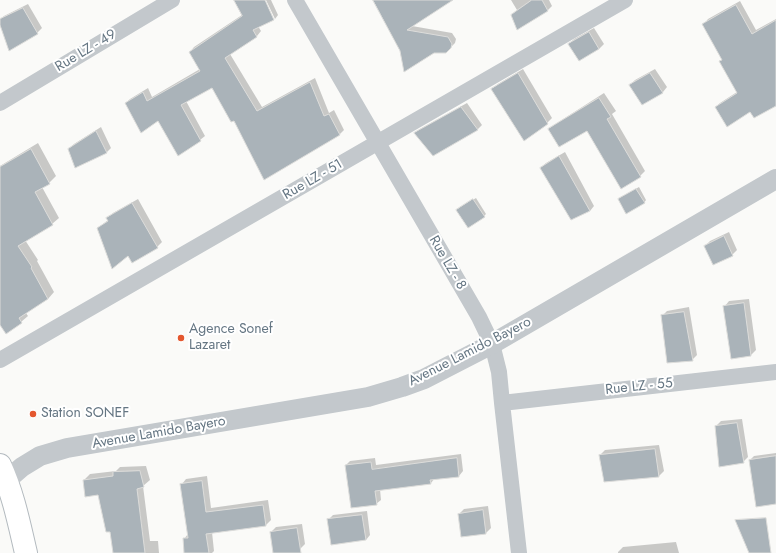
<!DOCTYPE html>
<html>
<head>
<meta charset="utf-8">
<style>
  body { margin:0 }
  canvas { display:block; background:#fafaf8 }
</style>
</head>
<body>
<canvas width="776" height="553"></canvas>
<script>
const ctx = document.querySelector('canvas').getContext('2d');
ctx.lineJoin = 'round';
function paint(path, color) {
  ctx.fillStyle = color;
  ctx.fill(path, 'evenodd');
}
function strokePath(path, color, width, dash) {
  ctx.strokeStyle = color;
  ctx.lineWidth = width;
  ctx.lineCap = dash ? 'butt' : 'round';
  ctx.setLineDash(dash || []);
  ctx.stroke(path);
}
function write(font, color, halo, rows, align = 'center') {
  ctx.font = font + ' Jost,sans-serif';
  ctx.lineWidth = 4;
  ctx.setLineDash([]);
  ctx.textBaseline = 'middle';
  ctx.strokeStyle = halo;
  ctx.fillStyle = color;
  for (const [text, x, y, turn = 0] of rows) {
    ctx.save();
    ctx.translate(x, y);
    ctx.rotate((+turn || 0) * Math.PI / 180);
    ctx.textAlign = isNaN(turn) ? turn : align;
    if (halo) ctx.strokeText(text, 0, 0);
    ctx.fillText(text, 0, 0);
    ctx.restore();
  }
}
const shadow = new Path2D(`
  M236 0H264L273 19H274L258 26 261 31 257 36 230 54 262 107 315 78 329 113 334 110 344 130 340 134 265 179 234 119 212 87 186 101 205 136 200 140 126 103 130 99 148 88 152 97 200 69 190 52 194 47 242 15Z
  M266 0H271L278 15 275 19Z
  M375 0H440L412 26 452 33 456 39 455 43 446 52 401 50Z
  M511 0H549L552 6 548 10 512 15 517 10Z
  M740 1 756 30 776 19V58L751 111 716 107 720 103 737 92 720 62 722 60 704 24 708 19Z
  M28 4 42 28 37 33 0 22V20L4 16Z
  M594 28 604 44 599 49 579 60 569 44 574 39Z
  M523 69 552 118 547 123 493 89 498 84Z
  M655 69 667 87 663 92 643 104 630 85 635 80Z
  M604 93 616 111 612 114 645 171 640 176 588 129 549 130 554 125Z
  M467 103 482 125 477 130 415 133 420 129Z
  M101 127 111 148 106 153 69 149 74 144Z
  M38 143 56 176 49 183 42 187 59 218 52 224 25 240 38 260 37 261 54 292 48 299 26 313 28 316 21 322 0 323V166Z
  M565 152 594 206 590 211 541 168 546 163Z
  M639 187 646 200 644 203 619 199 621 197Z
  M476 198 486 214 484 216 459 208Z
  M138 199 162 242 157 247 132 261 128 254 98 228 108 220V218L113 213Z
  M729 232 737 250 732 255 705 246 710 241Z
  M749 299 756 350 751 355 725 306 729 301Z
  M689 307 697 355 692 360 662 316 667 311Z
  M742 419 748 457 743 462 716 426 721 421Z
  M659 445 664 471 659 476 600 455 605 450Z
  M776 453V503L750 460 754 456Z
  M461 454 463 471 459 476 435 478 431 483 380 489 381 500 376 504 346 465 350 461 375 458 376 465Z
  M146 466 150 480 143 486 150 541H158L159 553H114L111 531 99 494 84 480 90 474 116 471 120 467Z
  M207 476 211 508 268 500 271 520 266 525 212 532 214 551 212 553H186L184 539 188 534 182 484 186 479Z
  M488 506 491 528 486 533 462 536 459 514 464 509Z
  M367 511 370 535 366 540 328 520 333 515Z
  M302 524 305 544 300 549 271 532 276 527Z
  M676 542 679 553H618V552L623 547Z`);
const building = new Path2D(`
  M234 0H265L274 20 253 30 257 37 225 58 257 111 310 82 324 116 329 114 340 135 264 180 234 121 231 122 212 88 181 105 201 141 178 156 158 121 141 133 125 103 143 92 147 101 200 71 189 52 242 16Z
  M373 0H453L407 30 448 37 452 44 451 48 446 53H434L404 72 400 51Z
  M532 0H542L548 11 517 30 511 15Z
  M736 5 752 34 776 20V106L754 118 750 112 727 127 715 107 737 93 719 61 722 60 702 24 721 13Z
  M23 8 38 34 9 51 0 25V19Z
  M589 32 599 49 579 61 568 44Z
  M518 73 548 124 524 141 491 89Z
  M650 73 663 93 642 105 629 85Z
  M599 98 611 117 607 119 641 177 621 189 587 131 559 147 548 129Z
  M461 107 478 130 433 156 414 133Z
  M96 131 107 153 75 168 68 149Z
  M31 149 50 184 35 192 53 225 18 246 32 267 31 268 48 299 19 318 22 323 6 334 0 325V167Z
  M559 156 590 211 571 220 540 168Z
  M636 189 645 203 626 214 618 199Z
  M473 199 485 217 468 228 456 210Z
  M132 203 158 248 132 263 128 256 112 269 97 228 108 221 106 218Z
  M724 236 733 256 713 265 704 246Z
  M744 303 751 356 731 359 723 306Z
  M684 312 693 361 667 363 661 315Z
  M737 423 744 463 719 467 715 426Z
  M655 449 659 477 604 482 599 455Z
  M776 456V504L756 507 749 460Z
  M457 458 459 477 430 480 431 484 375 491 377 505 351 508 345 465 371 462 372 469Z
  M140 471 144 487 137 489 145 553H113L110 532H106L98 495 85 497 83 480 113 476V472Z
  M202 481 206 512 263 505 266 526 206 534 209 553H184L183 538H188L180 484Z
  M483 510 486 534 461 537 458 514Z
  M362 515 366 540 331 545 327 519Z
  M766 518 771 553H749L735 520Z
  M297 528 301 553H273L270 532Z`);
const minor = new Path2D(`
  M295 0 479 317 492 344 499 372 502 403 519 553
  M0 103 172 0
  M0 360 625 0
  M502 403 776 372`);
const tertiary = new Path2D(`
  M0 486 22 467 40 456 67 448 368 397 402 387 424 379 492 344 776 179`);
const secondary = new Path2D(`
  M0 465C13 493 19 523 26 553`);
const markers = [
  [181,338,4,"#e4572e"],
  [33,414,4,"#e4572e"]
];
const streetNames = [
  ["Rue LZ - 49",86,51,-31],
  ["Rue LZ - 51",313,180,-30],
  ["Rue LZ - 8",447,263,60],
  ["Avenue Lamido Bayero",470,352,-27],
  ["Rue LZ - 55",639,387,-6],
  ["Avenue Lamido Bayero",159,433,-10]
];
const poiNames = [
  ["Agence Sonef",189,330],
  ["Lazaret",189,346],
  ["Station SONEF",41,414]
];
paint(shadow, '#0003');
paint(building, '#aab3b9');
strokePath(building, '#dcdcda', 1);
strokePath(secondary, '#b3babf', 24);
strokePath(minor, '#c3c8cc', 16);
strokePath(tertiary, '#c3c8cc', 20);
strokePath(secondary, '#fff', 22);
for (const [x, y, r, color] of markers) {
  const dot = new Path2D();
  dot.arc(x, y, r, 0, 2 * Math.PI);
  ctx.fillStyle = color;
  ctx.fill(dot);
  strokePath(dot, '#fff', 1.5);
}
write('14px', '#657683', '#fff', streetNames);
write('14px', '#657683', '#fff', poiNames, 'left');
</script>
</body>
</html>
